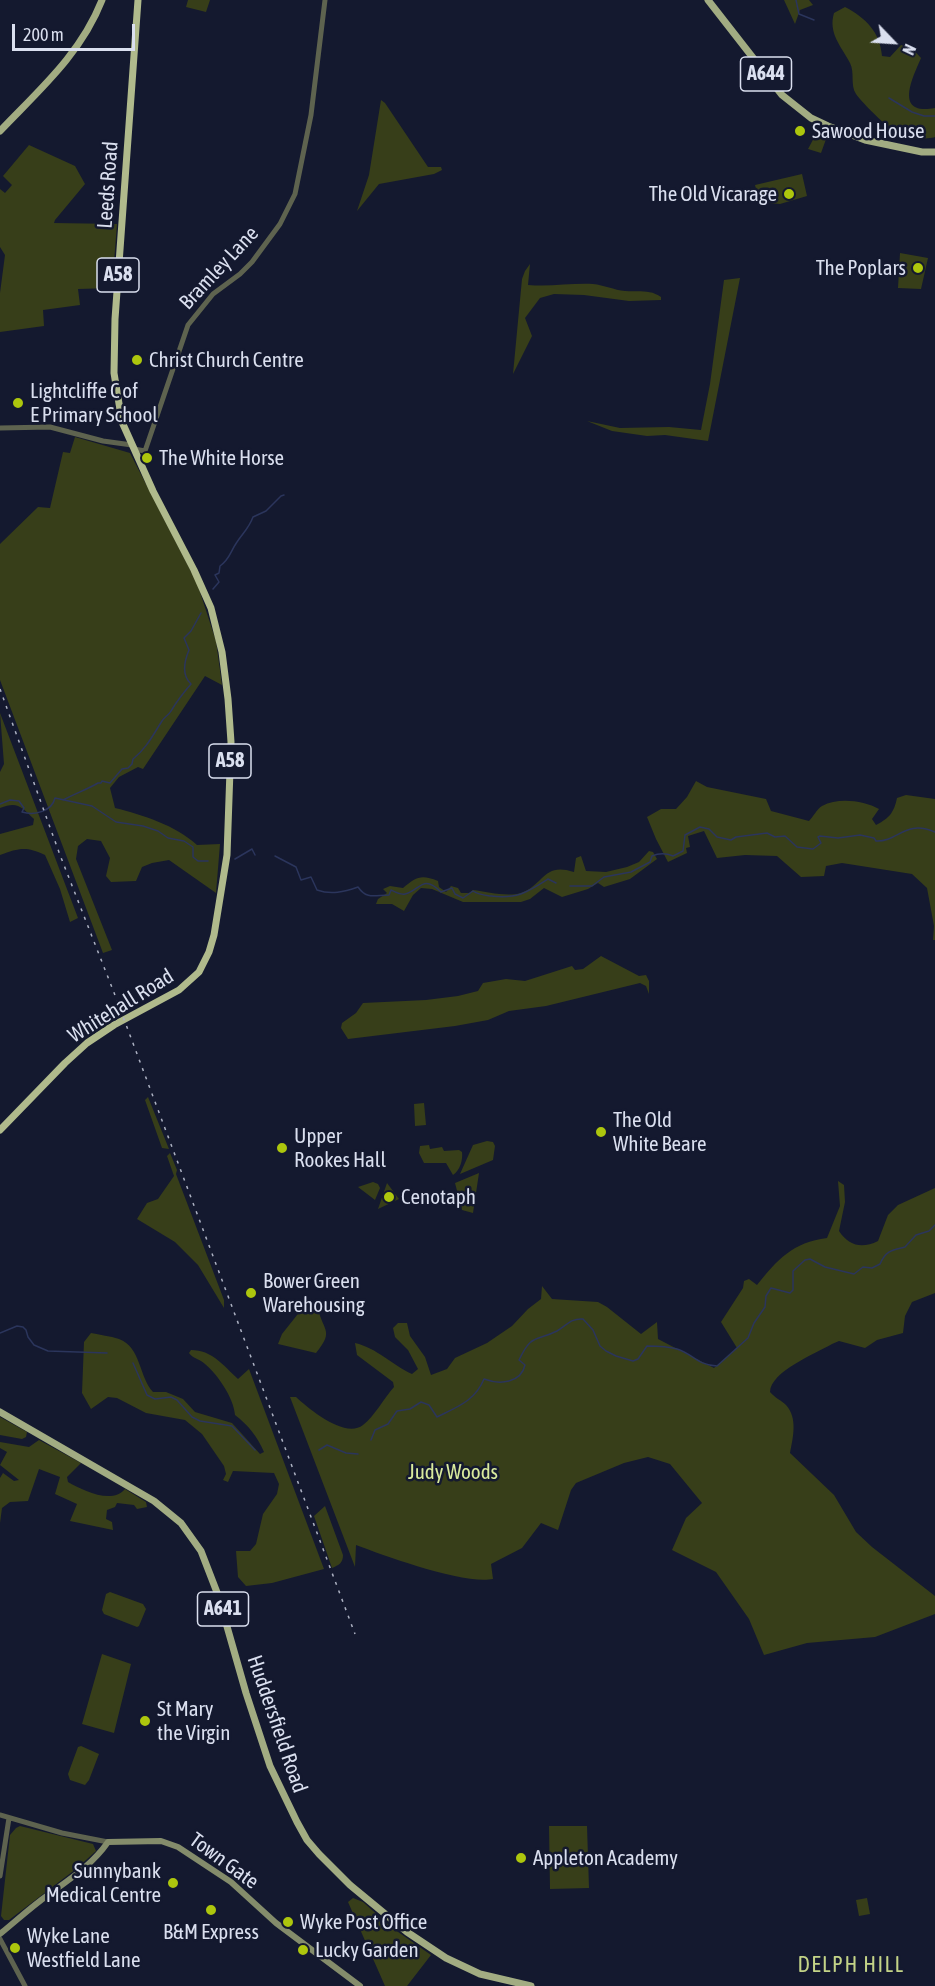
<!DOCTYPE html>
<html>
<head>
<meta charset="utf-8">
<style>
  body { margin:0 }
  #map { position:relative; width:935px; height:1986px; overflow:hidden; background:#14192f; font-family:"Asap Condensed",sans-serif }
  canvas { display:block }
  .north { position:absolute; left:863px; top:12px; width:60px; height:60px; -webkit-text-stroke:4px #14192f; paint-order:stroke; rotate:115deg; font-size:16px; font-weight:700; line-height:24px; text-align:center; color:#dadfef }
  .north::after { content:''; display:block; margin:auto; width:21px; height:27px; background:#dadfef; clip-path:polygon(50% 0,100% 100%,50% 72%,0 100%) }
  .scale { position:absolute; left:12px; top:24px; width:123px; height:27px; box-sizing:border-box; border:3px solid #dadfef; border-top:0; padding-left:8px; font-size:18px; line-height:21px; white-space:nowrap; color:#dadfef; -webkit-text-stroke:4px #14192f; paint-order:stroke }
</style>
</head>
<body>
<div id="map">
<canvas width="935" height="1986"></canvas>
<div class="north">N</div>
<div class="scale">200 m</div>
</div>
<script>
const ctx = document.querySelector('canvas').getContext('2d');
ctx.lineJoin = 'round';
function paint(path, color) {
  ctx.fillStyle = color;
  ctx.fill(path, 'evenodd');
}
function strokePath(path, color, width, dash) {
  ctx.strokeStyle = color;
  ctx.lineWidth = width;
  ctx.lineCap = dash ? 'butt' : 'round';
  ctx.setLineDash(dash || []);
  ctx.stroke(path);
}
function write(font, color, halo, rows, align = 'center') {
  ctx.font = font + ' "Asap Condensed",sans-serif';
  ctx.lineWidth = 5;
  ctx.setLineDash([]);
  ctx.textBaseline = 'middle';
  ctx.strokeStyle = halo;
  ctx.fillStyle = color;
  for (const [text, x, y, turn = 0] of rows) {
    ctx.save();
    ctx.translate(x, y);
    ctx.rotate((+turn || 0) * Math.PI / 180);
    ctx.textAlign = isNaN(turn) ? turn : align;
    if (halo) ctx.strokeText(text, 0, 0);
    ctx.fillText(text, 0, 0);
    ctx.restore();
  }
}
const green = new Path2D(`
  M188 0H210L206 12 186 7Z
  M784 0H809L813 5 800 10 795 24Z
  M845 7C866 18 880 32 882 56L890 57 901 45 911 47 921 58C913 77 893 116 935 108V137C931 139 908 139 903 138 895 135 861 102 856 94 850 85 855 73 850 63 841 46 828 33 834 13Z
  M381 100 385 103 428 167H441L442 170 434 174 379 184 357 211 369 175Z
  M825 129 829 131 821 153 808 149 815 136 821 138Z
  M29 145 75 166 85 184 55 220 54 223 117 224 112 288 78 289 80 305 43 310 44 326 0 332V293L5 255 0 247V189L5 193 12 185 3 176Z
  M802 174 807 196 780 204 759 202 755 185Z
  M900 253 928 258 921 289 898 288Z
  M530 264 528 285C550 287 571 283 593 284 604 285 614 290 625 291 638 292 650 289 661 297V300L629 301 584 295 554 294 540 298 525 318 532 336 513 374 522 279 525 271Z
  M740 278 708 441 665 435 647 436 612 431 587 421 620 428 669 427 701 430 710 384 724 280Z
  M75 437 130 453 197 583 216 641 222 685 205 676 143 769 138 767 119 777 110 788 115 808C143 815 175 825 197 845L220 844 216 893 169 860 152 863 142 867 136 881 111 882 106 876 110 858 101 841 87 839 78 846 76 859 112 950 103 953 0 680V544L38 507 50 508 63 452 70 453Z
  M0 713 78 918 70 922 60 889 45 855C26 846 19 848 0 855V834L33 825 34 819C21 807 18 801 0 808V772L4 764Z
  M696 781 707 787 766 799 771 811 809 821C813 817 817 809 822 806 839 797 864 801 879 809L872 819 876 825C890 818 894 812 897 798L906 795 935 799V940H933L934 926 927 888 912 874 842 863 826 866 824 876 801 877 777 856 745 855 717 858 704 831 688 836 690 847 686 848 687 853 668 862 656 839 647 817 661 809H676L687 797Z
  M649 851 653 852 657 859 630 879 604 887 598 883 588 889 562 897 544 888 530 899 521 902H463L432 889 421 888 413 895 404 911 392 904H376L378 899 387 893 383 889 390 886 403 888C416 877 421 874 438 881L439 887 446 892 451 886 458 888 461 893H469L473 890C487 892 507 897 521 893 545 884 543 862 574 872L576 858 581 856 586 871 606 872 627 867 639 862Z
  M601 956 639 976 646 975 649 981V994L646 986 640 983 546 1006 509 1011 488 1020 455 1026 348 1039 341 1028 342 1023 356 1013 363 1003 426 1000 458 996 478 991 483 983 506 979 525 981 572 966 575 970 583 969Z
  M148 1097 169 1149 162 1148 145 1100Z
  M424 1103 426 1125 415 1126 414 1104Z
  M487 1141 493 1142 495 1146 493 1160 460 1174 473 1145Z
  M429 1145 430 1149 442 1147 444 1151 459 1150 462 1152C463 1160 460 1170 453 1175L446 1163H424L419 1153 420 1146Z
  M170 1153 177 1170 176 1174 224 1300V1308L198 1265 175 1242 137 1219 147 1203 158 1199 174 1176 167 1156Z
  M479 1173 473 1213 462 1210 455 1183Z
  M838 1181 844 1185 845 1202 839 1231C849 1246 862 1249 878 1241L888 1215 898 1205 935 1188V1293L912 1302 905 1316 903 1333 877 1340 865 1348 839 1341 832 1344C815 1354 771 1371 770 1392 775 1398 781 1400 786 1405 798 1418 793 1438 790 1453L834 1495 856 1532 872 1547 935 1596V1614L875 1637 807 1643 764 1655 749 1619 716 1572 672 1550 686 1518 702 1503 670 1464 648 1457 624 1463 576 1483 571 1490 558 1530 541 1523 522 1548 491 1564 493 1579C465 1585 385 1556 356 1545L355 1567 290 1397H296C309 1409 345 1439 363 1425 374 1417 384 1398 394 1387L393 1382 357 1355 355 1343C377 1348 392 1365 412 1374L418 1369 408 1350 395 1337 393 1328 398 1323H407L410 1336 425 1357 431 1375 447 1369 455 1358 487 1343 512 1326 528 1309 541 1299 542 1286 552 1299 598 1302 607 1307 641 1334 657 1322 658 1339 714 1368 737 1348 721 1322 743 1288 744 1281 749 1279 757 1285C777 1260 793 1242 827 1238L840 1206Z
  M373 1182 378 1184 380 1188 375 1200 358 1187Z
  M387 1183 399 1199 378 1209Z
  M309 1300 317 1303C321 1331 336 1329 316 1353L278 1344 282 1334Z
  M91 1333C100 1335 110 1336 119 1339 141 1347 139 1377 153 1392H166L183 1399 195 1412 232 1423 260 1454 264 1452C257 1436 249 1426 235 1415 234 1398 216 1371 201 1361 196 1358 193 1358 189 1353L191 1350C212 1350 223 1365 238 1379L249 1369 324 1569 272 1583 246 1586 238 1577 236 1551H250L256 1544 263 1514 277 1494 279 1484 274 1473 233 1471 228 1482 223 1480 226 1474 224 1466 202 1434 185 1420 146 1413 117 1398 108 1397 91 1409 82 1393 84 1342Z
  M0 1417 27 1432 26 1437 22 1439 0 1435Z
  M39 1440 81 1463 67 1477 68 1482C82 1490 112 1505 125 1489L146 1502 147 1507 137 1509 134 1505 117 1503 115 1507 107 1510 106 1519 112 1522 113 1530 70 1521 77 1504 55 1494 60 1477 39 1469 28 1501 10 1502 2 1508 0 1523V1478L3 1473 14 1481 19 1480 0 1465 7 1452 0 1448V1442L29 1447Z
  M325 1506 343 1555C343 1563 339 1565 332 1568L314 1516Z
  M110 1592 143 1604 146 1609 139 1626 137 1627 104 1614 102 1610 106 1594Z
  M102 1654 131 1664 114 1733 82 1724Z
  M81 1746 99 1754 89 1780 85 1785 70 1780 68 1774 78 1747Z
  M20 1826 93 1844 96 1851 76 1869 9 1920H4L1 1916 10 1835 16 1828Z
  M549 1826H587L589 1888 550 1889Z
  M353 1898 363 1902 391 1927 431 1955 407 1986H385L348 1902Z
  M867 1898 870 1914 859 1916 856 1900Z`);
const stream = new Path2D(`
  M796 0 799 14 814 20
  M889 98 912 112 924 116H935
  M213 589 219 582 215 575 219 573 220 566C230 559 230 552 237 542 243 533 249 528 253 517L266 511 281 496 284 495
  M63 800C76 793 86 790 98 783H101L102 781 110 783 122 769 128 768 132 764 133 759C146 749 153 735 162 721 164 717 169 715 171 711 177 701 184 692 191 684 181 675 184 662 189 650L184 638 191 631 201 613
  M0 804 10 800 19 801 24 808 22 812C35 816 52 811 55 798L92 806 116 822 143 826 158 831 168 838 184 841 193 847V857L198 861H208
  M275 856 296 867 301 880 311 877 317 890C331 895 344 892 358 887 367 900 375 895 389 895L391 890C395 892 400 895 405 894 420 891 422 873 441 892L452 888 455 894 463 898 473 891C479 895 483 895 491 896 517 899 526 893 548 879L556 883
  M235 859 252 849 255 855
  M570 886H592L604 877 631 872 650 862 652 856C659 853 666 853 673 856L683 851 685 835 700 827 709 829 717 837 731 840 736 837 767 833 775 837 785 836 797 847 813 849 821 843 818 837 820 836 838 838 860 835 874 838 876 841C898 842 905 819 935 832
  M0 1333 17 1326 23 1327 26 1330 28 1337 34 1345 48 1351 107 1353
  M133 1363 147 1395 155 1399 171 1397 177 1400 192 1417 200 1421 232 1426 255 1450
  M371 1440 375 1430 388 1424 397 1411 410 1409 421 1402 429 1405 437 1417C457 1407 475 1401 484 1379 500 1385 521 1383 525 1365L519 1360C532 1333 535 1342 557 1331 567 1325 571 1318 583 1319L593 1330 600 1346 606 1351 616 1356 633 1361 638 1359 647 1346C657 1346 667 1346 677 1349 693 1354 697 1365 717 1366L748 1338 754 1323 765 1307 766 1296 771 1288 790 1293 793 1290V1271L805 1260 810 1259 825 1267 854 1274 863 1267 872 1268 880 1264C886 1250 893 1250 905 1247L916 1235 929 1231 935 1225
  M319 1450 327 1445 346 1453 358 1454`);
const tertiary = new Path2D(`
  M0 428 50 427 103 441 132 445
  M134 449 145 451 188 325 213 294 240 274 252 262 280 224 295 194 311 115 325 0
  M0 1815 62 1833 108 1842
  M0 1876 9 1818
  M0 1939 25 1986`);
const secondary = new Path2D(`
  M0 1934C16 1921 31 1907 48 1895 70 1879 92 1865 108 1842L161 1841 178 1847 231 1882 276 1923 360 1986`);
const primary = new Path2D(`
  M708 0 782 95 811 118 828 126 865 140 922 152H935
  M0 131C39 90 81 54 102 0
  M0 1412 154 1501 181 1523 201 1551 218 1595 246 1693 270 1766 297 1822 307 1840 319 1854 350 1885 407 1932 446 1958 480 1974 531 1986`);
const trunk = new Path2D(`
  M0 1130 65 1063 87 1043 114 1025 179 990 199 972 209 952 214 935 227 855 231 742 228 699 222 652 211 608 194 570 153 491 122 422 114 373 115 319 138 0`);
const rail = new Path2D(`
  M0 689 60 855 113 990 355 1634`);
const markers = [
  [800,131,6,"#adc60d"],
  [789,194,6,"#adc60d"],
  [918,268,6,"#adc60d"],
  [137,360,6,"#adc60d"],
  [18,403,6,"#adc60d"],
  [147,458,6,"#adc60d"],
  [601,1132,6,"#adc60d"],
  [282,1148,6,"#adc60d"],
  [389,1197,6,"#adc60d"],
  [251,1293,6,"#adc60d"],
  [145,1721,6,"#adc60d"],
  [521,1858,6,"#adc60d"],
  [173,1883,6,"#adc60d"],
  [211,1910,6,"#adc60d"],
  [288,1922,6,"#adc60d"],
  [15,1948,6,"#adc60d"],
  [303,1950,6,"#adc60d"]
];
const shields = [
  [766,74,51],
  [118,275,42],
  [230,761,42],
  [223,1609,51]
];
const shieldNames = [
  ["A644",766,74],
  ["A58",118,275],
  ["A58",230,761],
  ["A641",223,1609]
];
const poiNames = [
  ["Sawood House",812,131],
  ["The Old Vicarage",777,194,"right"],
  ["The Poplars",906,268,"right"],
  ["Christ Church Centre",149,360],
  ["Lightcliffe C of",30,391],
  ["E Primary School",30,415],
  ["The White Horse",159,458],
  ["The Old",613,1120],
  ["White Beare",613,1144],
  ["Upper",294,1136],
  ["Rookes Hall",294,1160],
  ["Cenotaph",401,1197],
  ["Bower Green",263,1281],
  ["Warehousing",263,1305],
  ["St Mary",157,1709],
  ["the Virgin",157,1733],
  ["Appleton Academy",533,1858],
  ["Sunnybank",161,1871,"right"],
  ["Medical Centre",161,1895,"right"],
  ["Wyke Post Office",300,1922],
  ["B&M Express",211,1932,"center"],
  ["Wyke Lane",27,1936],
  ["Westfield Lane",27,1960],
  ["Lucky Garden",315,1950]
];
const streetNames = [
  ["Leeds Road",108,185,-86],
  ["Bramley Lane",219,268,-47],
  ["Whitehall Road",121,1006,-32],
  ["Huddersfield Road",277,1724,71],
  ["Town Gate",224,1861,36]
];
const parkNames = [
  ["Judy Woods",453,1472]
];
const neighbourhoodNames = [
  ["DELPH HILL",851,1965]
];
paint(green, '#373e19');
strokePath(stream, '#2b355c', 1.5);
strokePath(tertiary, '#5e634f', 5);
strokePath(secondary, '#848c6b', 6);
strokePath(primary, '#a2ac82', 7);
strokePath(trunk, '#b0ba8c', 7);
strokePath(rail, '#adb2c3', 1.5, [3, 6]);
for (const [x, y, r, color] of markers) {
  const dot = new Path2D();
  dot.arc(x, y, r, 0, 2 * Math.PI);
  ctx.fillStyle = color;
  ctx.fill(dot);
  strokePath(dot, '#14192f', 2);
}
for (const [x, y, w] of shields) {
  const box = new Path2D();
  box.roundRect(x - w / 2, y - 17, w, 34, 4.5);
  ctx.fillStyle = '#14192f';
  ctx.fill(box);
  strokePath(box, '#dadfef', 1.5);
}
write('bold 20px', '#dadfef', null, shieldNames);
write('21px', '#dadfef', '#14192f', poiNames, 'left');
write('21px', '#dadfef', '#14192f', streetNames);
write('21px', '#d9ea9d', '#14192f', parkNames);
ctx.letterSpacing = '1.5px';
write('22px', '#c3d387', '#14192f', neighbourhoodNames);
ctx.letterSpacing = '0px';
</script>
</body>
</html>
